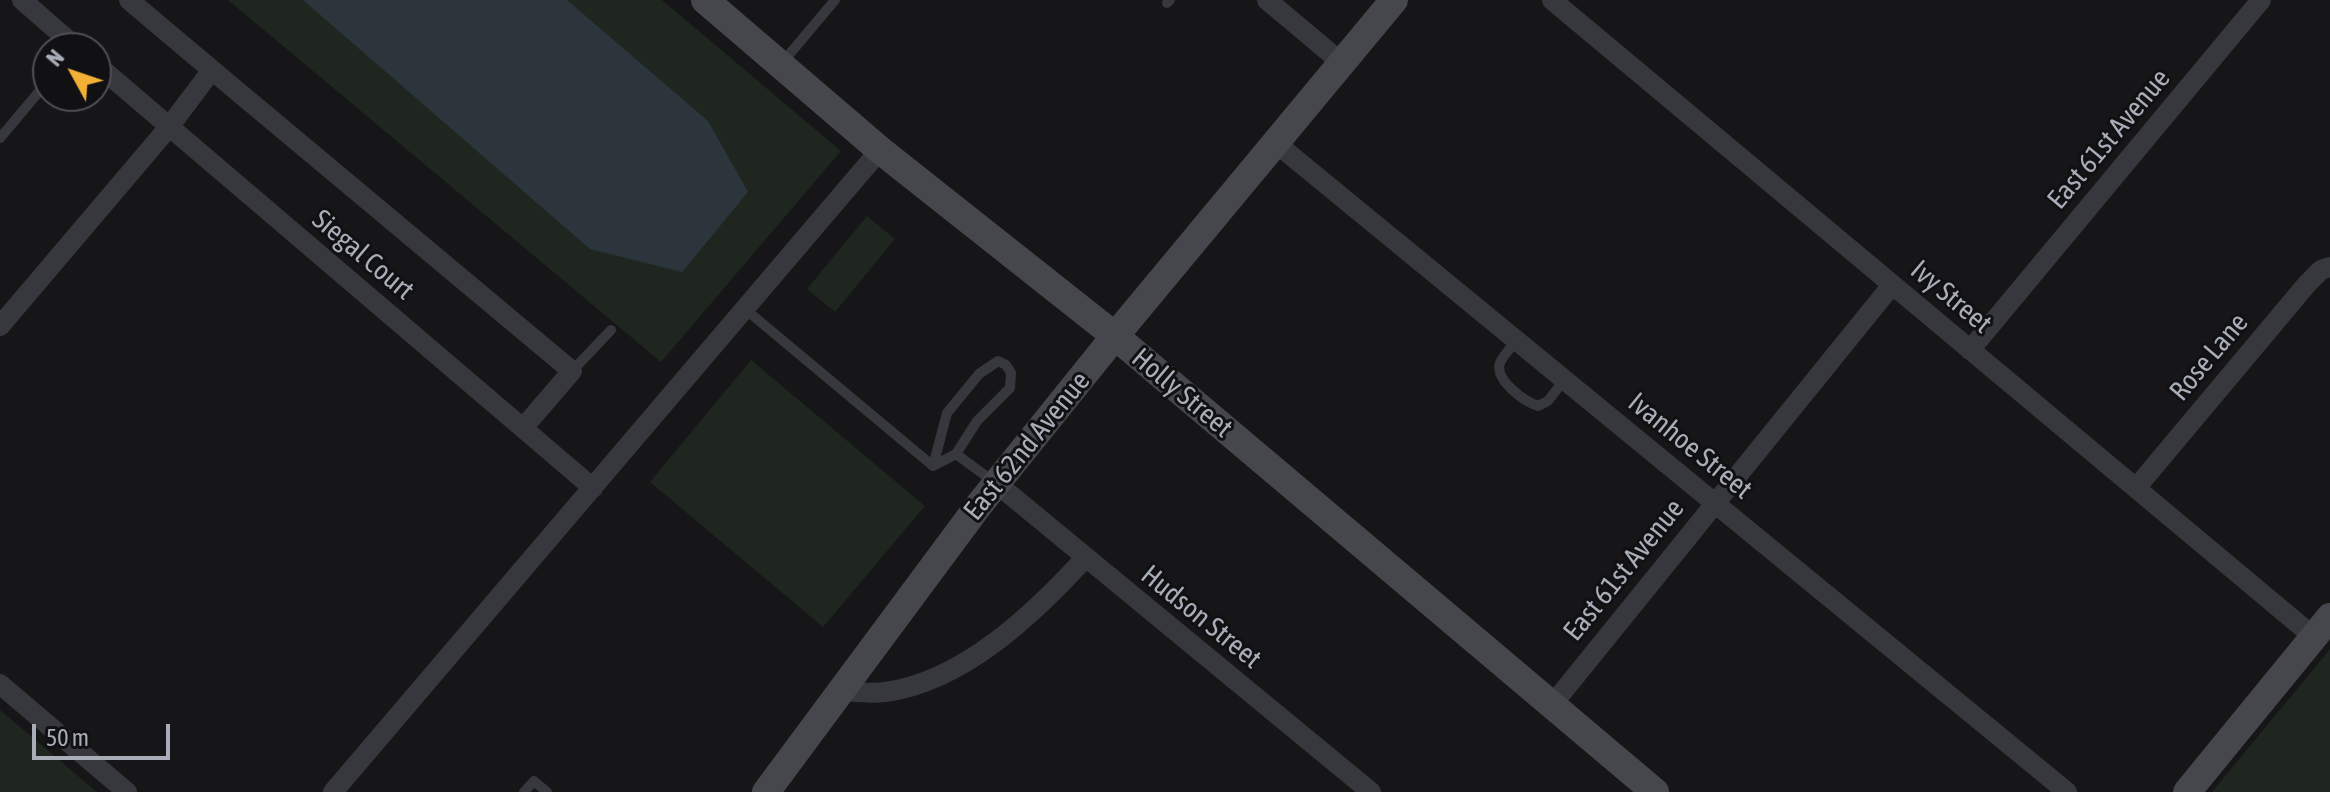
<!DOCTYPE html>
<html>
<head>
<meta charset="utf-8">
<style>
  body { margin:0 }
  #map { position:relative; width:2330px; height:792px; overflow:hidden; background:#161618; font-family:"Asap Condensed",sans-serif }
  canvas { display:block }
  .north { position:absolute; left:32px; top:32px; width:80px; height:80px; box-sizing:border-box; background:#111113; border:2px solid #4d4f55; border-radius:50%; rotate:310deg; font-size:22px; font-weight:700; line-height:32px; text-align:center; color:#a8adb8 }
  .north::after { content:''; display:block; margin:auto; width:28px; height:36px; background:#f2b134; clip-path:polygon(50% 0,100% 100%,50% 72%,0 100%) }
  .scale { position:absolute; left:32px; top:724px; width:138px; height:36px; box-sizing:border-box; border:4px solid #a8adb8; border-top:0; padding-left:10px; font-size:24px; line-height:28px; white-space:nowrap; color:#a8adb8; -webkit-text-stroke:6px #111113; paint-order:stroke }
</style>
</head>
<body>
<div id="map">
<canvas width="2330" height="792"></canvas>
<div class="north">N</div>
<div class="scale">50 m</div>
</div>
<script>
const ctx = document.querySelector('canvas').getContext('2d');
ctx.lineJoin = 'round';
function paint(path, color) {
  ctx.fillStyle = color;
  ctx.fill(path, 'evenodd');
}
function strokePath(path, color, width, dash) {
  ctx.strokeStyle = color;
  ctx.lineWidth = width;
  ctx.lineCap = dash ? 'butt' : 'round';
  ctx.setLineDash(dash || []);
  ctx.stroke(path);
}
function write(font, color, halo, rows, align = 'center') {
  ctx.font = font + ' "Asap Condensed",sans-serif';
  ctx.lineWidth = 6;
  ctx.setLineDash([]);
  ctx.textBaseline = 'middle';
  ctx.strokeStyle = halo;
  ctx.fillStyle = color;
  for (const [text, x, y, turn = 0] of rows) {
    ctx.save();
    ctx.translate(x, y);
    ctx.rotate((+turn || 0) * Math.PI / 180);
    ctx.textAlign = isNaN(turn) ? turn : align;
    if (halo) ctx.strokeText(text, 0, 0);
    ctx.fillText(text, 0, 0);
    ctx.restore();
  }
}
const green = new Path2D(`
  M228 0H662L841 151 661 362Z
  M867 216 895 239 835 312 807 289Z
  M751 360 925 506 823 627 650 482Z
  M2330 649V792H2212Z
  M0 710 97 792H0Z`);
const water = new Path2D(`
  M303 0H567L708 121 748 192 682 272 590 249Z`);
const lane = new Path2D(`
  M1167 3 1170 0
  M782 63 835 0
  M0 138 48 81
  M745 309 933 466 956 454 994 482
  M1517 340C1512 347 1503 355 1500 363 1494 380 1524 401 1538 406L1548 401 1564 380
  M572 371 611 330
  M933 466 947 413 979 374 998 361 1006 365 1011 373 1010 388 977 421 956 454
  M524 792 534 781 547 792`);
const street = new Path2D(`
  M22 0 77 48
  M1267 0 1342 63
  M1552 0 2314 637
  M96 64 593 488
  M212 70 572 371 523 428
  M1277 144 2067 792
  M0 326 169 127 212 70 129 0
  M1970 350 2261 0
  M996 483 1371 792
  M2136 488 2307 284 2321 270 2330 267
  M0 684 127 792
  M842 691C856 692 871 694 885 692 963 682 1035 613 1085 558
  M1552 705 1892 285
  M333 792 880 150`);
const secondary = new Path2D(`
  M705 0 880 150 1115 336 1655 792
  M766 792 979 505 1115 336 1394 0
  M2187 792 2330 617`);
const streetNames = [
  ["East 61st Avenue",2109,139,-50],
  ["Siegal Court",363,255,40],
  ["Ivy Street",1951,297,40],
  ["Rose Lane",2209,357,-50],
  ["Holly Street",1182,393,40],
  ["East 62nd Avenue",1027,446,-51],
  ["Ivanhoe Street",1690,446,39],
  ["East 61st Avenue",1624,570,-51],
  ["Hudson Street",1201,617,39]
];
paint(green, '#1e261f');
paint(water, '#2c353c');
strokePath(lane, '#37383d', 10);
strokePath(street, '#37383d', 20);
strokePath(secondary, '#45474d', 28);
write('28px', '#a8adb8', '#111113', streetNames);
</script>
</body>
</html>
